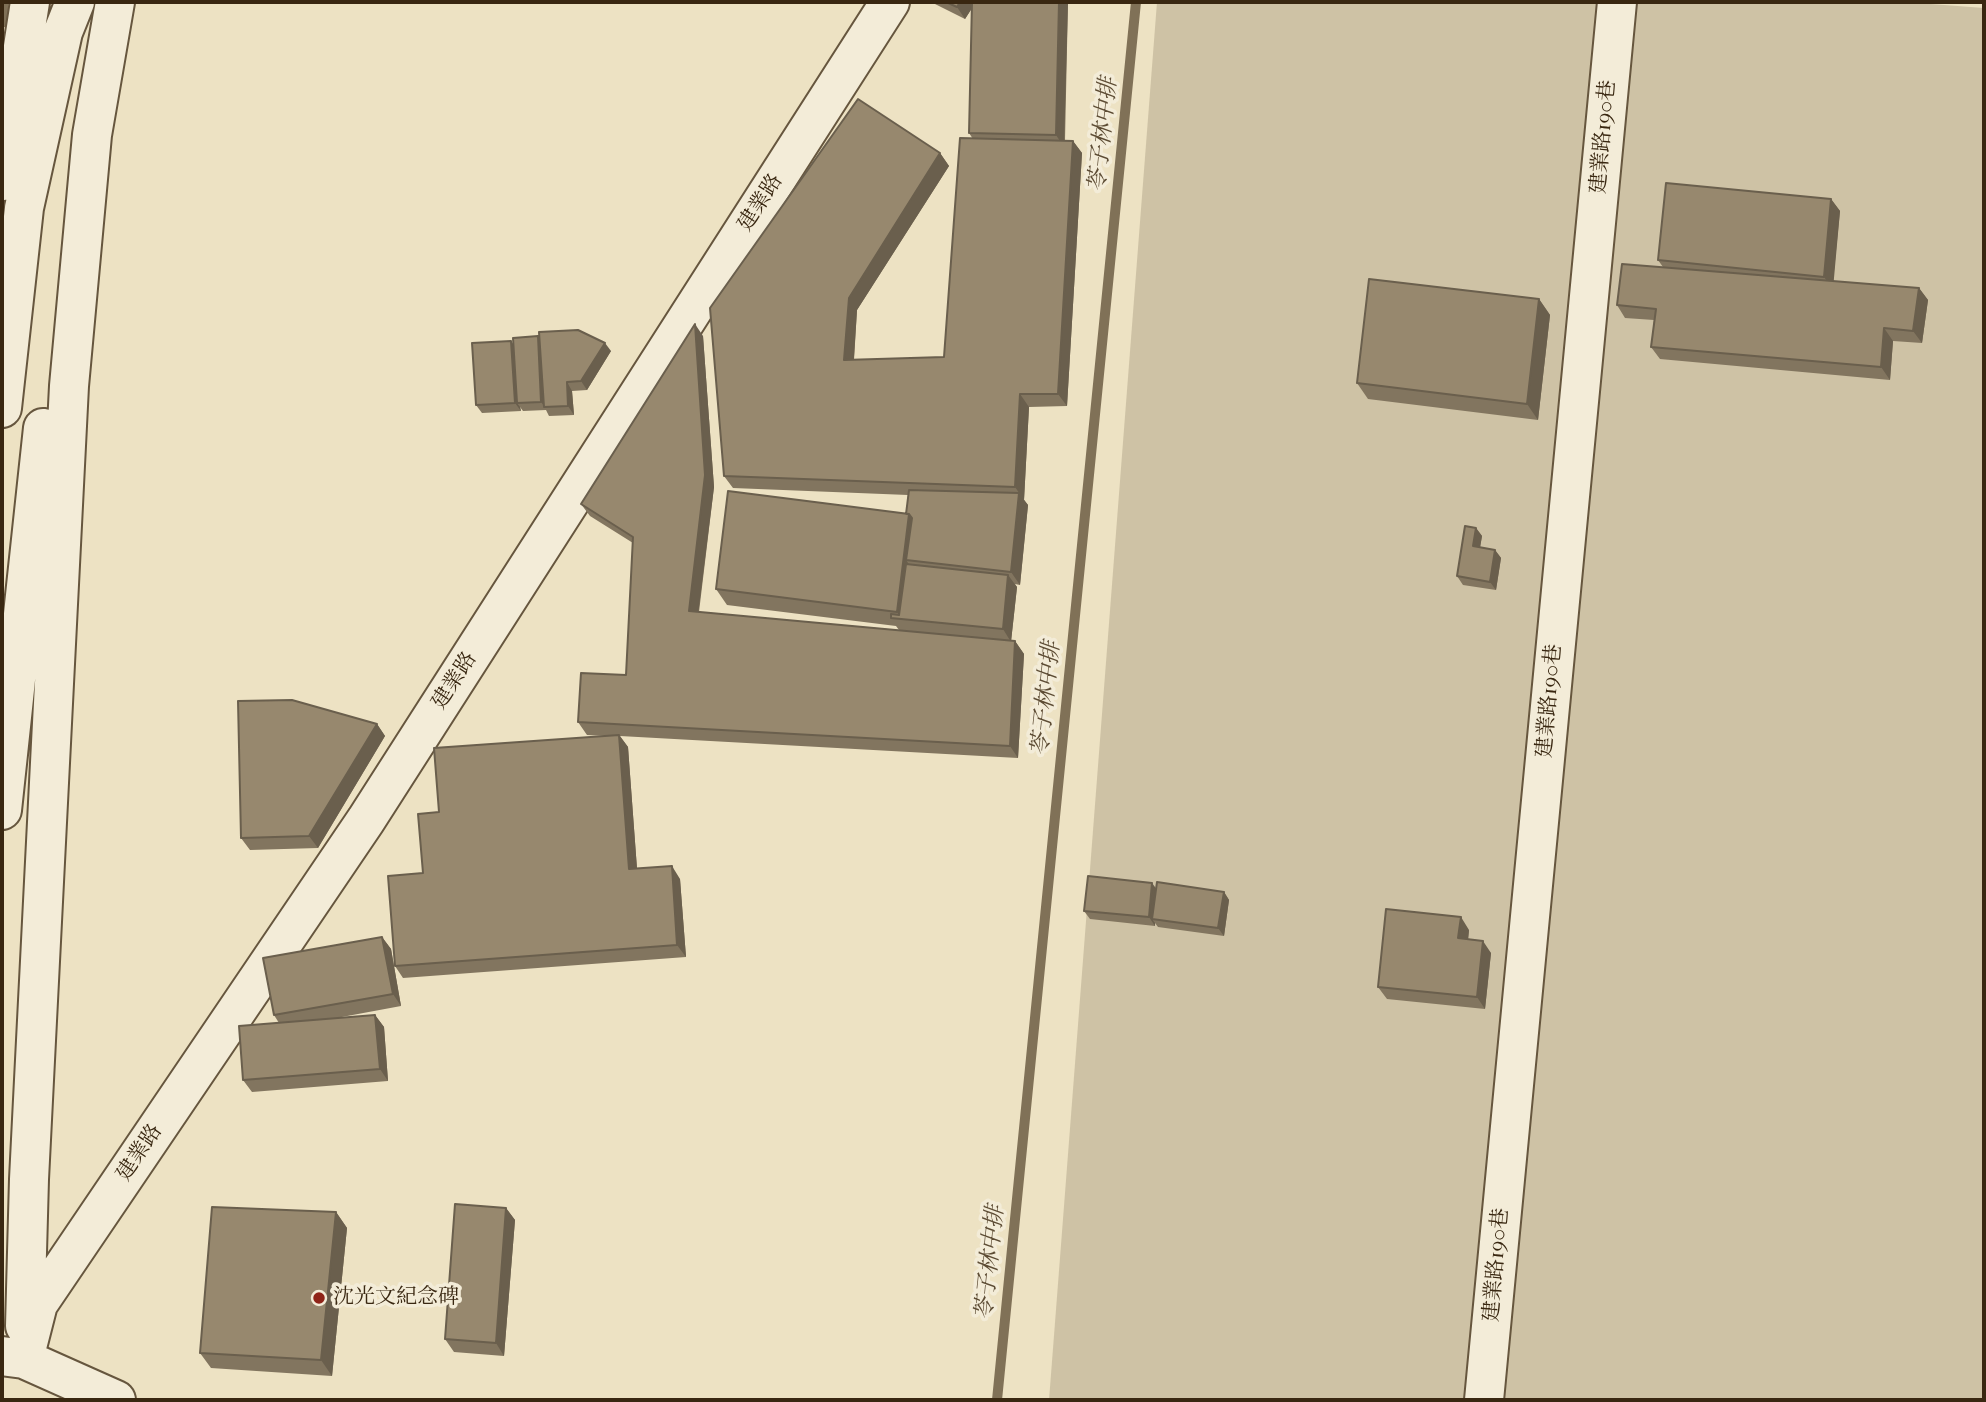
<!DOCTYPE html>
<html>
<head>
<meta charset="utf-8">
<style>
  body { margin:0 }
  #map { position:relative; width:1986px; height:1402px; overflow:hidden; background:#ede2c3; font-family:"IM FELL French Canon",serif }
  canvas { display:block }
  .frame { position:absolute; inset:0; border:4px solid #392711; pointer-events:none }
</style>
</head>
<body>
<div id="map">
<canvas width="1986" height="1402"></canvas>
<div class="frame"></div>
</div>
<script>
const ctx = document.querySelector('canvas').getContext('2d');
ctx.lineJoin = 'round';
function paint(path, color) {
  ctx.fillStyle = color;
  ctx.fill(path, 'evenodd');
}
function strokePath(path, color, width, dash) {
  ctx.strokeStyle = color;
  ctx.lineWidth = width;
  ctx.lineCap = dash ? 'butt' : 'round';
  ctx.setLineDash(dash || []);
  ctx.stroke(path);
}
function write(font, color, halo, rows, align = 'center') {
  ctx.font = font + ' "IM FELL French Canon","Noto Serif TC",serif';
  ctx.lineWidth = 7;
  ctx.setLineDash([]);
  ctx.textBaseline = 'middle';
  ctx.strokeStyle = halo;
  ctx.fillStyle = color;
  for (const [text, x, y, turn = 0] of rows) {
    ctx.save();
    ctx.translate(x, y);
    ctx.rotate((+turn || 0) * Math.PI / 180);
    ctx.textAlign = isNaN(turn) ? turn : align;
    if (halo) ctx.strokeText(text, 0, 0);
    ctx.fillText(text, 0, 0);
    ctx.restore();
  }
}
const green = new Path2D(`
  M1157 2H1904L1984 8V1400H1049Z`);
const stream = new Path2D(`
  M2 23 4 2
  M997 1400 1136 2`);
const minor = new Path2D(`
  M2 181 30 2
  M2 408 24 208 63 32 75 2
  M2 810 43 428
  M25 1326 29 1179 69 386 92 135 115 2
  M2 1356 24 1359 116 1400
  M24 1359 38 1304 366 820 890 2
  M1484 1400 1617 2`);
const wall = new Path2D(`
  M934 2H1068L1065 140 1073 141 1082 153 1067 406 1029 407 1024 500 1028 505 1020 585 1015 584 1017 587 1011 641H1015L1024 654 1018 758 620 736 628 747 637 869 680 879 686 957 403 978 395 966 423 873 439 812 607 736 587 735 578 722 626 675 633 543 590 516 581 504 703 336 714 487 699 612 899 630 896 626 727 605 716 589 906 514 908 495 733 488 724 476 940 153 949 166 857 310 854 360 944 357 973 139 969 133 972 8 965 19 935 4Z
  M1831 199 1840 211 1833 281 1919 288 1928 300 1922 343 1893 341 1890 380 1660 359 1651 347 1654 320 1625 318 1617 305 1663 267 1658 260Z
  M1539 299 1550 315 1538 420 1368 399 1357 383Z
  M538 336 540 339 611 351 587 390 572 391 574 415 549 416 546 410 523 411 520 407 521 411 482 413 476 405 514 345Z
  M1476 528 1482 536 1480 547 1495 550 1501 558 1496 590 1463 585 1457 576Z
  M377 724 385 736 318 848 250 850 241 838Z
  M1156 889 1224 892 1229 900 1224 936 1158 927 1155 923V926L1090 919 1084 911Z
  M1469 930 1468 939 1491 953 1485 1009 1387 999 1378 987Z
  M382 937 391 949 401 1006 331 1019 375 1015 384 1027 388 1081 252 1092 243 1080 279 1023 274 1015Z
  M506 1208 515 1220 504 1356 454 1352 445 1339Z
  M336 1212 347 1228 332 1376 211 1368 200 1353Z`);
const shadedWall = new Path2D(`
  M960 2H976L965 19 957 7Z
  M1059 2H1068L1064 147 1056 135Z
  M1073 141 1082 153 1067 406 1058 394Z
  M940 153 949 166 857 310 853 372 844 360 849 298Z
  M1831 199 1840 211 1833 289 1824 277Z
  M1919 288 1928 300 1922 343 1913 331Z
  M1539 299 1550 315 1538 420 1527 404Z
  M695 324 703 336 714 487 697 623 689 611Z
  M1884 328 1893 341 1890 380 1881 367Z
  M538 336 543 344 545 407 541 402Z
  M511 341 517 349V403L520 407 521 411 515 403Z
  M605 343 611 351 587 390 581 381Z
  M567 382 572 391 574 415 568 406Z
  M1020 394 1029 407 1024 500 1015 487Z
  M1019 493 1028 505 1020 585 1011 572Z
  M909 514 920 530 906 560 915 573 902 620 897 612Z
  M1476 528 1482 536 1479 554 1473 546Z
  M1495 550 1501 558 1496 590 1490 582Z
  M1008 575 1017 587 1011 642 1003 629Z
  M1015 641 1024 654 1018 758 1010 746Z
  M377 724 385 736 318 848 309 836Z
  M619 735 628 747 638 882 629 869Z
  M672 866 680 879 686 957 677 945Z
  M1152 883 1158 891 1152 919 1155 923V926L1149 917Z
  M1224 892 1229 900 1224 936 1218 928Z
  M1461 917 1469 930 1467 951 1458 938Z
  M382 937 391 949 401 1006 393 994Z
  M1483 941 1491 953 1485 1009 1477 997Z
  M375 1015 384 1027 388 1081 380 1069Z
  M506 1208 515 1220 504 1356 496 1343Z
  M336 1212 347 1228 332 1376 321 1360Z`);
const building = new Path2D(`
  M946 2H960L957 7Z
  M972 2H1059L1056 135 969 133Z
  M858 99 940 153 849 298 844 360 944 357 960 138 1073 141 1058 394H1020L1015 487 724 476 710 308Z
  M1666 183 1831 199 1824 277 1658 260Z
  M1622 264 1919 288 1913 331 1884 328 1881 367 1651 347 1656 309 1617 305Z
  M1369 279 1539 299 1527 404 1357 383Z
  M695 324 705 475 689 611 1015 641 1010 746 578 722 581 673 626 675 633 537 581 504Z
  M578 330 605 343 581 381 567 382 568 406 544 407 539 332Z
  M538 336 541 402 517 403 513 338Z
  M511 341 515 403 476 405 472 343Z
  M909 490 1019 493 1011 572 906 560 912 518 909 514H906Z
  M728 491 909 514 897 612 716 589Z
  M1465 526 1476 528 1473 546 1495 550 1490 582 1457 576Z
  M906 564 1008 575 1003 629 891 618V614L899 615Z
  M292 700 377 724 309 836 241 838 238 701Z
  M619 735 629 869 672 866 677 945 395 966 388 876 423 873 418 814 439 812 434 748Z
  M1088 876 1152 883 1149 917 1084 911Z
  M1157 882 1224 892 1218 928 1152 919Z
  M1386 909 1461 917 1458 938 1483 941 1477 997 1378 987Z
  M382 937 393 994 274 1015 263 958Z
  M375 1015 380 1069 243 1080 239 1026Z
  M455 1204 506 1208 496 1343 445 1339Z
  M212 1207 336 1212 321 1360 200 1353Z`);
const markers = [
  [319,1298,7,"#8f2418"]
];
const streetNames = [
  ["建業路190巷",1604,137,-85],
  ["建業路",761,203,-57],
  ["建業路",455,681,-57],
  ["建業路190巷",1550,701,-85],
  ["建業路",140,1153,-56],
  ["建業路190巷",1497,1265,-85]
];
const poiNames = [
  ["沈光文紀念碑",333,1298]
];
const waterNames = [
  ["苓子林中排",1104,135,-84],
  ["苓子林中排",1047,699,-84],
  ["苓子林中排",991,1263,-84]
];
paint(green, '#cec2a5');
strokePath(stream, '#807157', 10);
strokePath(minor, '#66563e', 42);
strokePath(minor, '#f3ecd8', 38);
paint(wall, '#82755f');
paint(shadedWall, '#6a5f4d');
paint(building, '#97886e');
strokePath(building, '#6a5f4d', 2);
for (const [x, y, r, color] of markers) {
  const dot = new Path2D();
  dot.arc(x, y, r, 0, 2 * Math.PI);
  ctx.fillStyle = color;
  ctx.fill(dot);
  strokePath(dot, '#f3ecd8', 2.5);
}
write('21px', '#392711', '#f3ecd8', streetNames);
write('21px', '#392711', '#f3ecd8', poiNames, 'left');
write('italic 23px', '#5d4c34', '#f3ecd8', waterNames);
</script>
</body>
</html>
